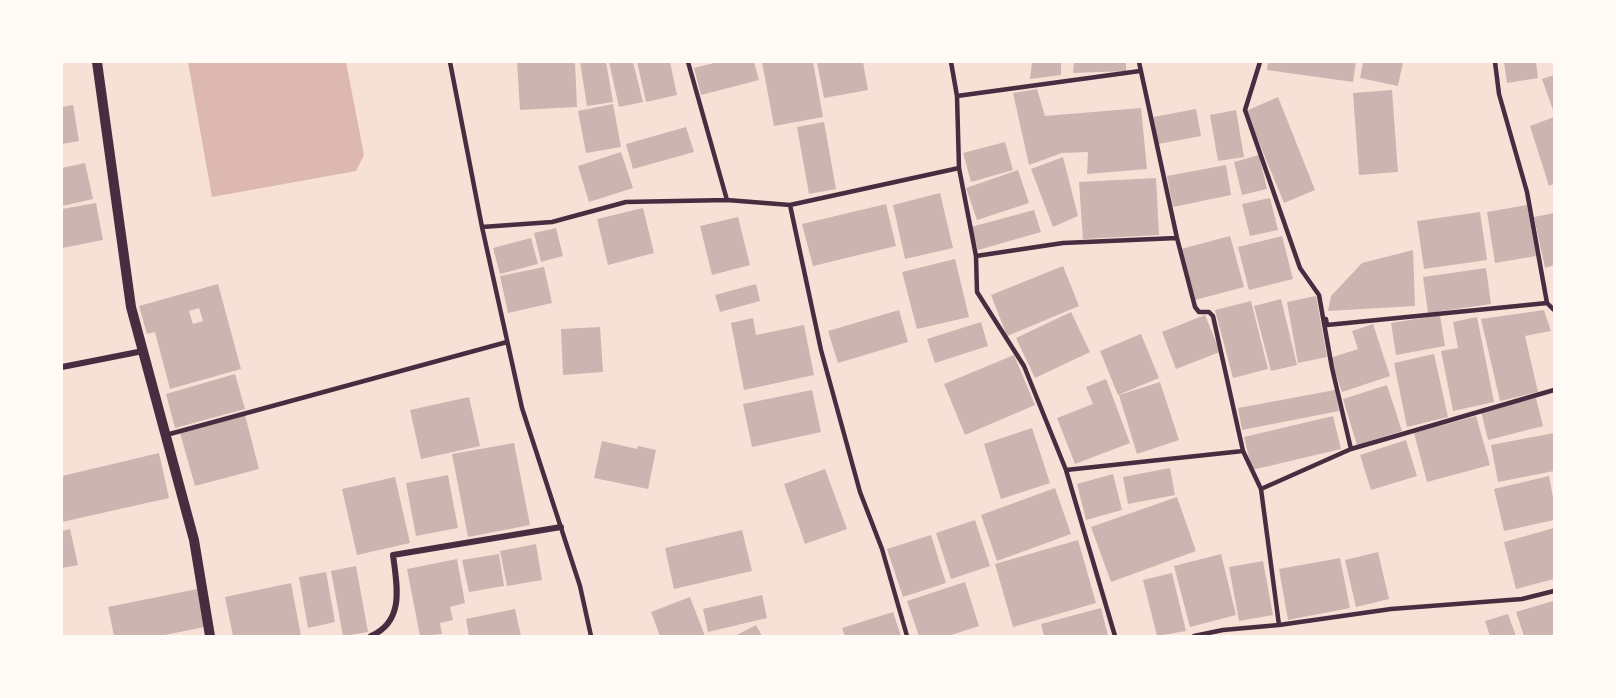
<!DOCTYPE html>
<html>
<head>
<meta charset="utf-8">
<style>
  body { margin:0 }
  #map { position:relative; width:1616px; height:698px; overflow:hidden; background:#f7e1d7; font-family:"Titillium Web",sans-serif }
  canvas { display:block }
  .frame { position:absolute; inset:0; border:63px solid #fffaf5; pointer-events:none }
</style>
</head>
<body>
<div id="map">
<canvas width="1616" height="698"></canvas>
<div class="frame"></div>
</div>
<script>
const ctx = document.querySelector('canvas').getContext('2d');
ctx.lineJoin = 'round';
function paint(path, color) {
  ctx.fillStyle = color;
  ctx.fill(path, 'evenodd');
}
function strokePath(path, color, width, dash) {
  ctx.strokeStyle = color;
  ctx.lineWidth = width;
  ctx.lineCap = dash ? 'butt' : 'round';
  ctx.setLineDash(dash || []);
  ctx.stroke(path);
}
const water = new Path2D(`
  M188 62H346L364 155 356 171 212 197Z`);
const building = new Path2D(`
  M517 62H575L577 107 520 110Z
  M580 62H606L613 102 587 106Z
  M609 62H633L643 102 619 107Z
  M637 62H670L677 95 646 102Z
  M718 62H754L759 80 701 95 694 68Z
  M762 62H813L823 117 774 126Z
  M817 62H863L868 90 824 98Z
  M1032 62H1061V75L1030 79Z
  M1074 62H1126V71L1073 73Z
  M1268 62H1356L1353 82 1267 70Z
  M1363 62H1403L1398 86 1360 78Z
  M1504 62H1536L1538 78 1507 83Z
  M1554 75V113L1542 79Z
  M1037 89 1045 116 1141 108 1147 169 1087 174 1088 152 1062 153 1029 165 1013 93Z
  M1392 90 1398 172 1359 175 1353 93Z
  M1278 97 1315 190 1284 203 1246 111Z
  M613 104 621 147 586 153 578 111Z
  M73 105 79 141 62 144V107Z
  M1196 109 1201 136 1158 144 1153 117Z
  M1236 110 1244 157 1218 161 1210 115Z
  M1554 117V184L1549 186 1530 126Z
  M824 122 836 189 809 194 797 127Z
  M686 127 694 152 633 169 626 144Z
  M1005 142 1013 170 971 182 963 153Z
  M621 152 633 188 589 202 578 166Z
  M1259 155 1267 189 1242 195 1234 162Z
  M1063 157 1078 216 1053 227 1031 169Z
  M85 163 93 199 62 206V168Z
  M1226 165 1231 195 1173 207 1167 176Z
  M1018 170 1029 203 977 220 966 188Z
  M1156 178 1159 235 1083 239 1079 182Z
  M940 193 953 248 905 259 893 205Z
  M1270 198 1278 230 1250 236 1242 204Z
  M96 203 103 240 62 248V209Z
  M886 204 896 246 813 266 802 224Z
  M1527 205 1536 256 1495 263 1487 212Z
  M643 208 654 253 608 265 597 219Z
  M1034 210 1041 232 978 250 971 227Z
  M1480 212 1487 260 1424 269 1417 221Z
  M1554 213V265L1545 268 1534 217Z
  M738 217 750 265 712 275 700 226Z
  M556 228 563 256 541 262 534 233Z
  M1230 236 1244 287 1195 300 1181 249Z
  M1282 236 1293 279 1249 290 1238 247Z
  M531 238 538 264 500 274 493 248Z
  M1413 250 1415 306 1328 311 1331 296 1362 263Z
  M955 259 969 317 917 329 902 272Z
  M1063 266 1079 306 1007 336 991 295Z
  M544 267 552 303 508 313 500 276Z
  M1486 268 1491 304 1428 313 1423 277Z
  M218 284 241 369 170 389 155 332 147 334 139 306ZM199 308 203 321 193 324 189 311Z
  M756 284 760 301 720 312 715 295Z
  M1316 296 1327 357 1298 363 1287 302Z
  M1281 299 1297 365 1271 371 1254 306Z
  M1251 301 1268 369 1233 378 1215 310Z
  M899 310 908 342 838 363 828 331Z
  M1544 310 1551 331 1525 336 1538 392 1500 401 1481 319Z
  M1071 312 1090 352 1035 378 1016 338Z
  M1205 315 1220 352 1176 369 1162 332Z
  M1440 315 1445 346 1396 355 1391 323Z
  M1477 317 1494 402 1453 411 1441 351 1458 348 1453 322Z
  M753 318 756 335 804 325 814 375 744 390 731 323Z
  M981 322 988 346 935 363 927 339Z
  M1373 324 1390 376 1342 392 1330 358 1358 349 1352 331Z
  M600 327 603 372 563 375 561 329Z
  M1141 334 1159 378 1118 395 1100 351Z
  M1434 354 1448 417 1407 427 1394 363Z
  M1014 355 1035 405 965 435 944 384Z
  M235 374 245 409 175 428 166 394Z
  M1106 379 1130 443 1075 464 1057 418 1093 404 1086 387Z
  M1160 382 1179 440 1137 454 1119 395Z
  M1387 385 1402 431 1357 445 1343 399Z
  M812 390 821 432 752 447 743 404Z
  M1335 390 1339 411 1242 430 1238 408Z
  M469 397 480 446 421 459 410 410Z
  M1536 398 1543 426 1488 440 1481 411Z
  M245 415 259 469 195 486 180 433Z
  M1333 416 1341 449 1252 470 1244 437Z
  M1476 416 1490 465 1427 482 1414 433Z
  M1032 428 1050 483 1001 499 984 444Z
  M1554 433V471L1498 482 1491 445Z
  M1406 440 1417 476 1371 490 1360 455Z
  M602 441 637 449 638 446 656 450 648 489 594 478Z
  M514 443 530 525 468 537 452 454Z
  M159 453 169 498 62 522V476Z
  M1170 468 1175 495 1128 504 1123 477Z
  M825 469 847 529 805 544 784 484Z
  M1113 474 1122 510 1086 520 1077 484Z
  M448 475 458 528 416 536 406 483Z
  M1549 476 1554 502V520L1504 531 1494 489Z
  M395 477 410 543 357 555 342 489Z
  M1055 488 1071 534 997 561 981 515Z
  M1177 497 1196 551 1111 582 1091 527Z
  M975 520 990 566 951 579 936 533Z
  M1554 528V579L1516 589 1504 542Z
  M70 529 78 565 62 568V531Z
  M742 530 752 571 674 589 665 548Z
  M931 535 946 583 903 597 887 549Z
  M1078 540 1096 603 1013 627 995 564Z
  M536 544 542 580 507 586 500 551Z
  M1378 552 1389 599 1356 607 1345 560Z
  M499 554 504 586 469 592 462 560Z
  M1221 554 1236 615 1190 627 1174 566Z
  M1340 558 1350 608 1288 620 1279 569Z
  M457 559 465 603 450 607 453 620 440 623 442 634 420 636 407 569Z
  M1263 561 1273 615 1239 621 1229 567Z
  M356 566 368 632 343 636 331 571Z
  M326 572 335 622 308 628 299 577Z
  M1172 573 1186 631 1157 636 1143 580Z
  M965 582 979 626 948 636H919L907 601Z
  M291 583 301 636H233L225 597Z
  M197 589 204 627 160 636H114L108 607Z
  M762 595 767 618 708 632 703 609Z
  M690 597 705 636H660L651 612Z
  M1553 601 1554 636H1524L1516 612Z
  M1101 608 1108 636H1044L1041 624Z
  M515 609 521 636H469L466 619Z
  M893 612 901 636H845L842 628Z
  M1508 614 1516 636H1490L1485 621Z
  M756 625 762 636H735Z`);
const service = new Path2D(`
  M450 62 482 227 522 408 580 586 591 636
  M688 62 727 200
  M951 62 957 96 959 168 976 256 977 292 1024 366 1066 470 1115 636
  M1139 62 1177 238 1195 307 1199 312H1209L1213 316 1243 451 1261 489 1279 625
  M1260 62 1245 110 1300 268 1319 295 1332 368 1351 449
  M1495 62 1499 94 1527 192 1547 303
  M957 96 1140 71
  M790 205 821 350 860 492 882 549 907 636
  M482 227 552 222 626 202 727 200 790 205 959 168
  M976 256 1063 243 1177 238
  M1326 319 1327 325 1547 303 1554 310
  M166 435 507 342
  M1066 470 1243 451
  M1261 489 1351 449 1554 390
  M1194 636 1223 630 1279 625 1391 609 1522 599 1554 591`);
const minor = new Path2D(`
  M62 367 143 351
  M371 636C405 621 397 586 393 555L561 527`);
const tertiary = new Path2D(`
  M97 62 131 307 194 540 210 636`);
paint(water, '#dcb8b0');
paint(building, '#ccb4b1');
strokePath(service, '#4a2c40', 4.5);
strokePath(minor, '#4a2c40', 6);
strokePath(tertiary, '#4a2c40', 10);
</script>
</body>
</html>
